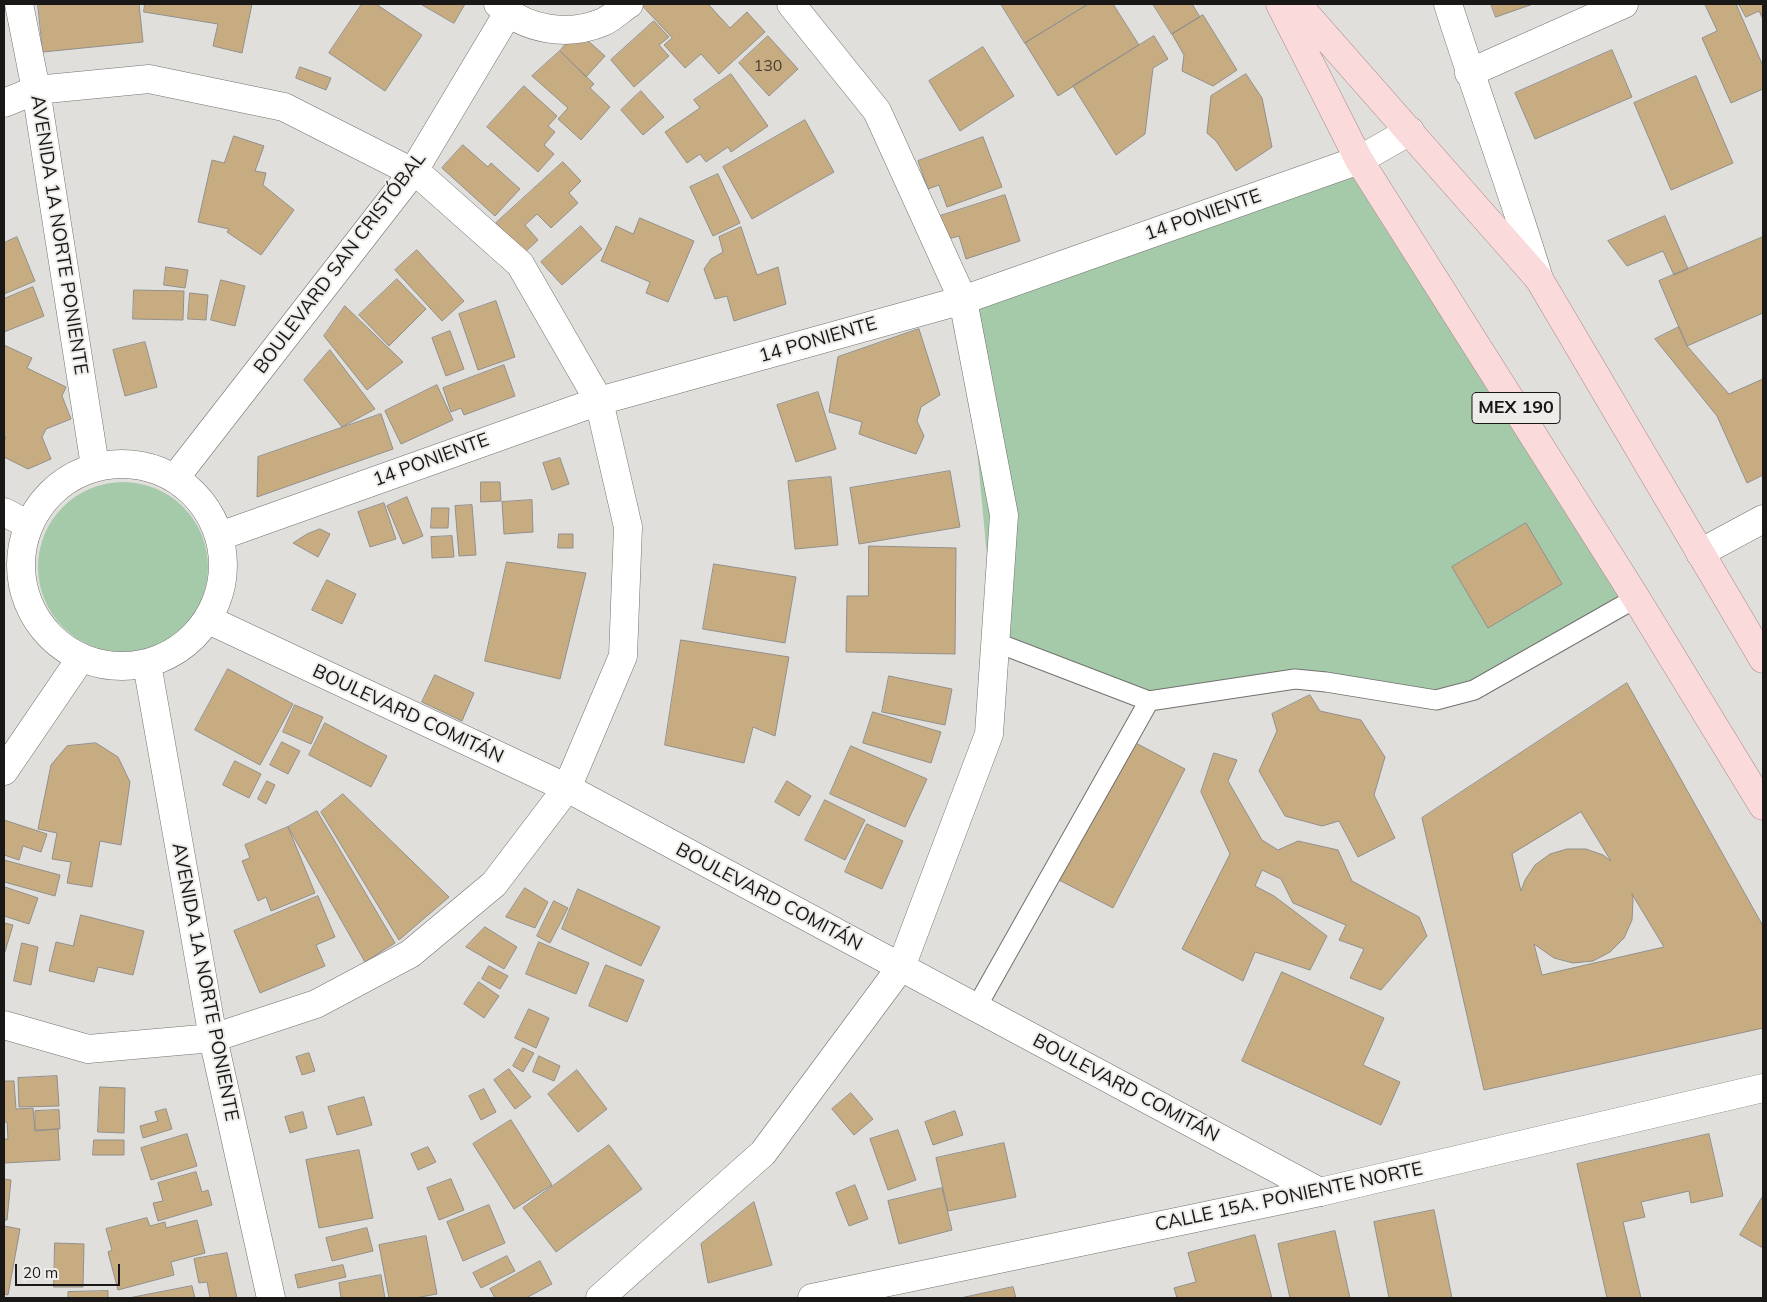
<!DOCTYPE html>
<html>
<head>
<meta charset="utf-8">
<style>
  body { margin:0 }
  #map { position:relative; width:1767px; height:1302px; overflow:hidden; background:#e1dfdb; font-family:Mulish,sans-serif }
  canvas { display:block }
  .frame { position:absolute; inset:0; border:5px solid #191817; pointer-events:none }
  .scale { position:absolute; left:15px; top:1264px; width:105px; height:22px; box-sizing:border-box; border:2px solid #191817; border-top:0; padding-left:6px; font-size:15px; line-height:18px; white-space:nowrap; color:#191817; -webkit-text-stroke:4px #eeece9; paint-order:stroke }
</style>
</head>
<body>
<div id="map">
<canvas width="1767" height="1302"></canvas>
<div class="frame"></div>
<div class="scale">20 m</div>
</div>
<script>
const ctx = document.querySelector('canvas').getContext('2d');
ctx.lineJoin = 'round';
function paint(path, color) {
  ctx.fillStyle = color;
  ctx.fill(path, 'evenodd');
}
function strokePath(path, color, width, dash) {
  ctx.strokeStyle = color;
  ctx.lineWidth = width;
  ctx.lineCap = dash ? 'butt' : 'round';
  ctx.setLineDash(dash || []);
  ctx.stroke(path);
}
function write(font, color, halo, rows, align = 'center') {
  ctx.font = font + ' Mulish,sans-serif';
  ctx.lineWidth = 4;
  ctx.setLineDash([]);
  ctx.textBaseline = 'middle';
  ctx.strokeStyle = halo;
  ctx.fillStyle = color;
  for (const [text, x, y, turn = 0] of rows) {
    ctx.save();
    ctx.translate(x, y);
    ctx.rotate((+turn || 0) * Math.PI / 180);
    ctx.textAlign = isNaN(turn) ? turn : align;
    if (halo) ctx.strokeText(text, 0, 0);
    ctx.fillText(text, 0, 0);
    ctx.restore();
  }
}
const green = new Path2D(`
  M1359 160 1636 598 1436 700 1326 682 1149 701 995 642 963 300Z
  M38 567a85 85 0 1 1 170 0a85 85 0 1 1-170 0Z`);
const building = new Path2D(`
  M38 4H139L143 42 43 52Z
  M145 4H252L242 53 213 46 218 24 144 12Z
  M362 4H376L422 35 385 91 329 53Z
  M421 4H465L454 23Z
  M641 4H708L730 28 747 12 765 32 719 74 701 54 685 68 664 45 672 38Z
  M1001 4H1088L1025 43Z
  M1089 4H1113L1139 45 1058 96 1025 43Z
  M1153 4H1192L1200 17 1172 34Z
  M1491 4H1533L1496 17Z
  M1705 4H1736L1763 66V89L1731 103 1702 38 1717 31Z
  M1739 4H1763V19L1759 11 1746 17Z
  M1203 15 1237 70 1213 86 1182 71 1184 55 1172 34Z
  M654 21 669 37 659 45 669 56 634 87 611 60Z
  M577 31 605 56 586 77 560 51Z
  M768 36 798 69 769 96 739 63Z
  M1154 36 1168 59 1153 68 1145 134 1116 155 1073 86Z
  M983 47 1014 96 960 131 929 81Z
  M1612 50 1632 97 1535 139 1515 93Z
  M560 51 594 84 590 88 610 107 581 140 558 119 568 108 532 76Z
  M300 67 331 78 326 90 296 78Z
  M731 74 768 126 731 152 728 147 706 162 700 154 687 163 665 132 700 108 694 100Z
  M1246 74 1262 98 1272 147 1236 171 1216 141 1207 133 1211 96Z
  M1696 76 1733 163 1671 190 1634 103Z
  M524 86 557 116 548 126 555 132 544 145 554 154 538 172 487 127Z
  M641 91 664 117 643 135 621 110Z
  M805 120 834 172 752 219 723 167Z
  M234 136 264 146 255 171 266 173 263 185 294 210 261 255 227 232 229 229 198 222 212 160 224 163Z
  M983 137 1002 187 947 207 939 185 928 189 918 161Z
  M463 145 488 167 491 163 520 189 495 216 442 168Z
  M563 162 581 181 569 193 578 203 551 228 537 214 525 225 538 240 524 253 496 223Z
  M718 174 740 223 713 236 690 187Z
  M1005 195 1020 241 966 259 959 236 948 239 940 216Z
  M1665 216 1688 269 1674 275 1663 251 1627 266 1608 241Z
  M640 218 694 241 668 302 646 293 650 282 601 261 616 226 633 234Z
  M581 226 602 249 562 285 541 262Z
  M741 227 757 275 778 267 786 304 734 321 727 296 715 299 704 269 711 259 723 252 719 237Z
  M17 237 35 281 4 294V243Z
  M1763 237V313L1687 346 1659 281Z
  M417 250 464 301 442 321 395 270Z
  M166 267 188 270 185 288 164 285Z
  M397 279 426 309 389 346 359 315Z
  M221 280 245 286 235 326 211 320Z
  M33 287 44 316 4 332V299Z
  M134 290 184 291 183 320 133 319Z
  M190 293 208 295 206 320 188 319Z
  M496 301 515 357 478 370 459 314Z
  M345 306 403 362 367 390 324 336Z
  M1679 327 1687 346 1729 394 1763 379V475L1747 483 1717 416 1655 339Z
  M919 329 940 395 921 407 917 421 924 436 916 454 859 434 862 422 829 412 838 357Z
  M450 331 464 369 446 376 432 338Z
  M145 342 157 387 125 396 113 350Z
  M4 345 32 358 27 368 66 387 62 396 71 419 46 429 42 437 51 459 28 469 4 457V442L6 437 4 436Z
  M330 350 375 409 342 427 304 380Z
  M504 365 515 396 464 415 461 408 451 412 443 388Z
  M437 385 453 420 401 444 385 411Z
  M818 392 836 449 796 462 777 405Z
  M381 414 393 449 257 497 258 457Z
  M560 458 569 484 552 490 543 463Z
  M950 471 960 527 859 544 850 488Z
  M831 477 838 545 795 549 788 481Z
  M481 482H500L501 501 481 502Z
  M407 497 423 536 403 544 387 506Z
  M532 500 533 532 504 534 502 502Z
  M384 503 396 539 370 547 358 512Z
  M472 505 476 555 459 556 455 506Z
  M432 508H449L448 528H431Z
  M1526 523 1562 584 1488 628 1452 567Z
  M320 529 330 534 318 557 293 543 307 534Z
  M559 534H573V548H558Z
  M452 536 454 557 432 558 431 537Z
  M869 546 956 548 955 654 846 652 847 596H868Z
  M507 562 586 573 560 679 485 661Z
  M714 564 796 577 785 643 703 629Z
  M327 580 356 594 342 624 312 610Z
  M681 640 789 657 775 736 753 727 744 763 665 745Z
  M228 669 293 704 260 765 195 730Z
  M435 675 474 693 462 721 422 702Z
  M889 676 952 689 945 725 882 712Z
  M1627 683 1763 926V1028L1484 1090 1422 818ZM1581 812 1611 861 1603 855 1586 849H1567L1550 854 1535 865 1525 880 1521 891 1512 854ZM1632 894 1664 947 1542 975 1534 944 1554 958 1573 963 1593 961 1610 952 1624 938 1632 920 1633 900Z
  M1310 695 1320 711 1361 720 1385 757 1374 795 1395 838 1358 857 1339 821 1322 826 1285 816 1259 771 1277 731 1272 714Z
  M295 705 323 717 311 744 283 732Z
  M873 712 941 732 931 763 863 743Z
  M325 723 387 756 371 787 309 755Z
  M1132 741 1185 769 1113 908 1059 880Z
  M282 742 300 751 288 774 270 765Z
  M96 743 118 757 130 782 121 845 100 841 92 887 67 883 71 862 52 859 57 833 38 829 51 765 67 746Z
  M851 746 927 779 905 827 830 794Z
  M1214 753 1237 760 1228 781 1262 840 1278 850 1298 841 1338 850 1352 881 1419 917 1427 936 1381 990 1350 978 1364 949 1339 940 1346 925 1293 903 1281 879 1262 870 1255 886 1274 896 1327 936 1310 970 1255 952 1243 981 1182 949 1230 854 1201 792Z
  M235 761 261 774 249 798 223 785Z
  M267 781 275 785 266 804 258 799Z
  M787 781 811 796 799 816 775 802Z
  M343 794 449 897 399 940 321 812Z
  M825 800 865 820 845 860 805 840Z
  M317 811 395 943 365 962 288 827Z
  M4 820 47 834 41 852 23 846 19 860 4 855Z
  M867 824 903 841 882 889 845 872Z
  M288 827 315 893 271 911 266 897 258 901 242 861 250 858 245 845Z
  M4 860 60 875 55 896 4 882Z
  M5 887 38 898 29 924 4 916Z
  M525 888 548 902 535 928 506 917Z
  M578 889 660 927 641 966 562 929Z
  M318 896 335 937 316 945 325 966 260 993 234 931Z
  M554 901 568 908 550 943 537 936Z
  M81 915 144 931 133 975 98 967 94 982 49 971 56 942 73 946Z
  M4 923 13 925 4 955Z
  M485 927 517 947 504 969 466 947Z
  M539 942 589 963 576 994 526 974Z
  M22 943 38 947 31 985 14 981Z
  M606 965 644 980 627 1022 589 1006Z
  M489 966 508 976 500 989 482 979Z
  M1282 972 1384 1018 1363 1065 1400 1082 1381 1125 1242 1061Z
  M479 982 499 996 484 1018 464 1004Z
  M529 1009 549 1018 536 1048 515 1038Z
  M523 1048 534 1053 523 1072 513 1066Z
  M309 1053 315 1071 302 1075 296 1057Z
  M539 1056 560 1066 554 1081 533 1072Z
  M509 1069 531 1097 515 1109 494 1080Z
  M577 1070 607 1109 578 1132 548 1094Z
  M57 1076 59 1106 19 1107 18 1078Z
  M4 1081H14L16 1109 33 1108 35 1131 58 1129 60 1160 4 1163V1139H8L7 1122H4Z
  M100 1087 125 1088 124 1133 98 1132Z
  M484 1089 496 1112 481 1120 469 1096Z
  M851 1093 873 1119 854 1135 832 1109Z
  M364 1097 372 1125 337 1135 328 1107Z
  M166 1109 172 1129 143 1138 140 1126 158 1121 155 1112Z
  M59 1110 60 1129 35 1130V1111Z
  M955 1111 963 1135 933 1145 925 1122Z
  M303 1112 307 1128 290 1133 285 1117Z
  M511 1120 552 1185 514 1209 473 1144Z
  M898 1130 916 1180 888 1190 870 1139Z
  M187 1134 197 1166 151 1180 141 1148Z
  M1709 1134 1723 1196 1691 1203 1689 1191 1641 1202 1645 1217 1623 1222 1641 1298H1607L1577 1164Z
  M94 1140H124V1155H93Z
  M1004 1143 1016 1197 948 1211 936 1158Z
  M609 1145 642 1189 556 1252 523 1208Z
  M428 1147 436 1162 418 1170 411 1154Z
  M359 1150 373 1218 319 1228 306 1160Z
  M196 1172 202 1192 208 1190 212 1205 158 1221 153 1203 163 1201 158 1183Z
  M4 1179 11 1180 7 1220H4Z
  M451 1179 464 1210 439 1220 427 1188Z
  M855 1185 868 1219 849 1226 836 1193Z
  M942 1188 952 1230 899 1244 888 1201Z
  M1763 1196V1248L1740 1235Z
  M754 1202 772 1265 708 1283 701 1244Z
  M489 1205 505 1243 463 1261 447 1222Z
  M1434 1210 1452 1298H1389L1374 1222Z
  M147 1218 150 1226 165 1222 166 1228 197 1220 205 1253 171 1262 174 1275 118 1290 108 1252 112 1250 106 1229Z
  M4 1226 20 1229 8 1295 4 1294Z
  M367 1228 373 1251 332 1261 326 1238Z
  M1335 1231 1350 1298H1290L1278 1244Z
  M1255 1235 1272 1298H1177L1174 1288 1196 1282 1188 1253Z
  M426 1236 437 1294 415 1298H389L379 1245Z
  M55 1243 84 1244 83 1287H54Z
  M227 1253 237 1298H210L207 1282 199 1283 194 1259Z
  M507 1256 515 1271 481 1288 473 1273Z
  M540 1261 552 1284 526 1298H495L490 1289Z
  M343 1265 346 1277 298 1288 295 1275Z
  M381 1275 385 1298H341L339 1283Z
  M192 1286 195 1298H129Z
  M1013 1287 1016 1298H961Z
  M108 1291V1298H68V1292Z`);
const service = new Path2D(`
  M995 642 1149 701
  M976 1008 1149 701 1295 679 1326 682 1436 700 1474 690 1636 598`);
const minor = new Path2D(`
  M19 4 36 90 95 466
  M498 4C525 30 568 37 603 22 612 18 621 9 629 4
  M1469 73 1624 4
  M4 103 36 90 149 79 284 107 422 177 520 264 599 401 628 527 623 656 567 788 494 884 410 954 316 1004 213 1038 88 1049 4 1025
  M21 565a101 101 0 1 1 202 0a101 101 0 1 1-202 0Z
  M175 478 413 172 508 13
  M4 512 29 525
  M220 536 599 401 963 300 1359 160 1410 131
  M1700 553 1763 519
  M209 620 567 788 1320 1192
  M147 664 213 1038 271 1298
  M4 771 81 658
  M600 1298 763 1153 901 967 989 734 1004 515 963 300 877 111 791 4`);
const tertiary = new Path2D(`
  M1448 4C1477 96 1511 186 1539 279
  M812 1298 1320 1192 1763 1088`);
const primary = new Path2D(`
  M1280 4 1359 160 1636 598 1763 806
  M1297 4 1539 279 1763 659`);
const numberNames = [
  ["130",768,66]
];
const shields = [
  [1516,408,88]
];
const shieldNames = [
  ["MEX 190",1516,408]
];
const streetNames = [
  ["14 PONIENTE",1203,215,-19],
  ["AVENIDA 1A NORTE PONIENTE",59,235,81],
  ["BOULEVARD SAN CRISTÓBAL",340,263,-53],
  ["14 PONIENTE",818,340,-16],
  ["14 PONIENTE",431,460,-20],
  ["BOULEVARD COMITÁN",408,714,25],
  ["BOULEVARD COMITÁN",769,897,28],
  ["AVENIDA 1A NORTE PONIENTE",205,982,79],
  ["BOULEVARD COMITÁN",1126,1088,28],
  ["CALLE 15A. PONIENTE NORTE",1289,1197,-12]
];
paint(green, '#a5caaa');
paint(building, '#c8ac81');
strokePath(building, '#918f8c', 1);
strokePath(service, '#73716e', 21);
strokePath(minor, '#73716e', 29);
strokePath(tertiary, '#73716e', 29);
strokePath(primary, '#a98687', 29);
strokePath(service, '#fff', 19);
strokePath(minor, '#fff', 28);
strokePath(tertiary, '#fff', 28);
strokePath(primary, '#fadadb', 28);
write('16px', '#453d32', null, numberNames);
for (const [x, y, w] of shields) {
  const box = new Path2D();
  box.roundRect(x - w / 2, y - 15.5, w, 31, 4);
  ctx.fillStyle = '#eeece9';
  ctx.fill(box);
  strokePath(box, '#191817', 1);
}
write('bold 18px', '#191817', null, shieldNames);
write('19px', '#191817', '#eeece9', streetNames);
</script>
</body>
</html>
